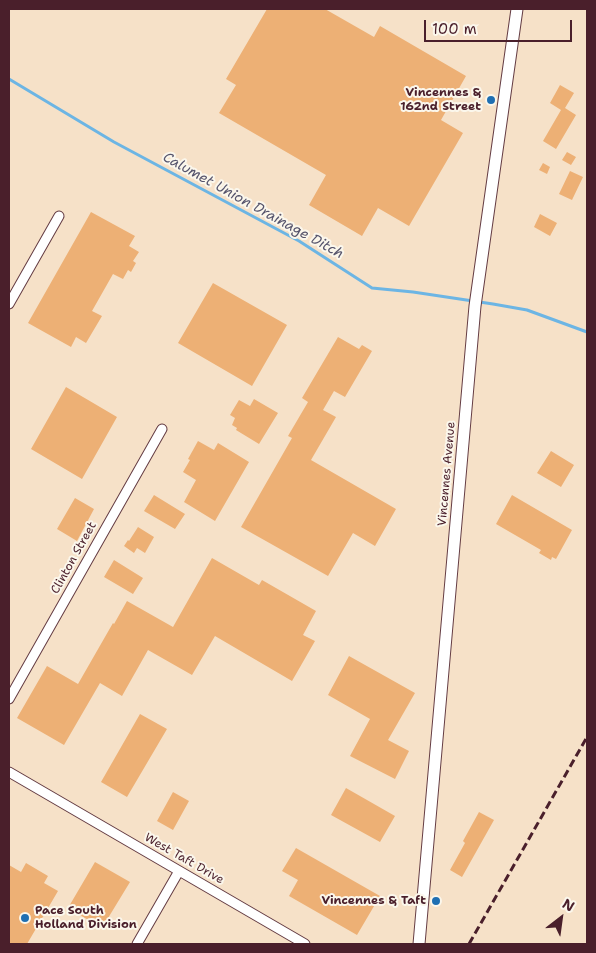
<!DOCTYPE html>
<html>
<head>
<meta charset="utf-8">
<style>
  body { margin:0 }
  #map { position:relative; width:596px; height:953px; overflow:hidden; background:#f6e1c8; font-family:"Shantell Sans",sans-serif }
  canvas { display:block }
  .frame { position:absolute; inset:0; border:10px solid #4a1f2b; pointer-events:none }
  .north { position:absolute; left:536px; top:893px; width:50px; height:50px; -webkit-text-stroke:4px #fbf7ec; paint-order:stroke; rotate:30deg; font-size:14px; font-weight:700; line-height:20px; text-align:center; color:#4a1f2b }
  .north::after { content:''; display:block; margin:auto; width:18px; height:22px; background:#4a1f2b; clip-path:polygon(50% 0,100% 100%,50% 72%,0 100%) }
  .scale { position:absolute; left:424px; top:20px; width:148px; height:22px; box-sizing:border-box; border:2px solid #4a1f2b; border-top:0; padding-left:6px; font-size:15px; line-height:18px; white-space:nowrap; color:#4a1f2b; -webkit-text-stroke:4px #fbf7ec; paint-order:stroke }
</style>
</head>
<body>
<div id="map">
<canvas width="596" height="953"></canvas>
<div class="frame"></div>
<div class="north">N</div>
<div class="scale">100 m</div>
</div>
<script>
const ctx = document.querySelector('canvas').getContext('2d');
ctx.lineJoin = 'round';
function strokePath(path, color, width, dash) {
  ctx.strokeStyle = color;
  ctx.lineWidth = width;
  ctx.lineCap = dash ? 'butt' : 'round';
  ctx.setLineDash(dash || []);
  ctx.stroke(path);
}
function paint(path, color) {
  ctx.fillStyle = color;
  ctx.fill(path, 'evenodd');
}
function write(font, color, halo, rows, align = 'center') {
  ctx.font = font + ' "Shantell Sans",sans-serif';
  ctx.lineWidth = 4;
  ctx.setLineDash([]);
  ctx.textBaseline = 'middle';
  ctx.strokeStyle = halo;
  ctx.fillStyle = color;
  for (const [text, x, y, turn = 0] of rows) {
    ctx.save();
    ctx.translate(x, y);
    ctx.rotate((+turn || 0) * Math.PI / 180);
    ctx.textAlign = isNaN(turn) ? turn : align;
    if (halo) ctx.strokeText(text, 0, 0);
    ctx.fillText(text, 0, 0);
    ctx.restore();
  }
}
const stream = new Path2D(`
  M9 79 114 142 299 241 372 288 413 292 493 304 527 310 587 332`);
const building = new Path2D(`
  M267 9H325L374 37 380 26 466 76 441 120 463 133 409 226 378 208 362 236 309 205 326 175 219 113 236 85 226 79Z
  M560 85 574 93 565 108 576 115 556 149 543 141 561 110 550 103Z
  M567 152 576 157 571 165 562 160Z
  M543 163 550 167 547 174 539 170Z
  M570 171 583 177 572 200 559 194Z
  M91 212 135 236 129 246 139 252 133 261 136 263 131 272 128 270 123 279 113 274 92 311 102 316 86 343 76 337 71 347 28 323Z
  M540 214 557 223 550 236 534 227Z
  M213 283 287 325 252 386 178 343Z
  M338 337 359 349 362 345 372 351 345 397 334 391 323 410 336 417 311 460 396 509 375 546 353 533 328 576 241 527 292 438 288 436 308 402 302 398Z
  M66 387 117 417 82 479 31 449Z
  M254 399 278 413 259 444 236 430 237 428 232 425 235 418 230 415 239 400 250 406Z
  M198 441 214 450 218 443 249 462 215 521 184 502 196 480 183 472 190 460 188 459Z
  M551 451 574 465 561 487 537 473Z
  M154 495 185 514 175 529 144 511Z
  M512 495 572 530 556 559 552 557 551 560 539 553 541 550 496 524Z
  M75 498 94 509 77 541 57 529Z
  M138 527 154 537 145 553 137 548 134 553 124 546 128 540 129 541Z
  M212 558 259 585 262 580 316 611 303 635 315 641 292 681 215 636 192 675 148 650 122 696 100 683 64 745 17 718 47 666 78 684 113 623 114 624 127 601 173 627Z
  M114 560 143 578 133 594 104 577Z
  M349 656 415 693 388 740 409 751 395 779 350 756 370 719 328 695Z
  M140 714 167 729 127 797 101 782Z
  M346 788 395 816 380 842 331 815Z
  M173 792 189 801 173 830 157 821Z
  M479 812 494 820 462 877 450 870 465 843 463 841Z
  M296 848 380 896 357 935 289 896 298 880 282 871Z
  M95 862 130 882 102 928 68 908Z
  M26 863 48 876 44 883 58 891 27 944H9V865L21 872Z`);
const minor = new Path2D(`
  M9 304 59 216
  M9 699 162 429
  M9 772 305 944
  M137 944 179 871`);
const tertiary = new Path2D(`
  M419 944 475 306 517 9`);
const rail = new Path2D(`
  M469 944 587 737`);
const markers = [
  [491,100,5,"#1f6fb2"],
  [436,901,5,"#1f6fb2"],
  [25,918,5,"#1f6fb2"]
];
const poiNames = [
  ["Vincennes &",481,93],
  ["162nd Street",481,107],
  ["Vincennes & Taft",426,901],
  ["Pace South",35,911,"left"],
  ["Holland Division",35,925,"left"]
];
const streetNames = [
  ["Vincennes Avenue",447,474,-85],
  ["Clinton Street",74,558,-61],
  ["West Taft Drive",184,859,30]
];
const waterNames = [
  ["Calumet Union Drainage Ditch",253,206,29]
];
strokePath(stream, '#6cb5e4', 3);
paint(building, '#edb075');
strokePath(minor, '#643c43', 11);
strokePath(tertiary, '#643c43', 13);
strokePath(minor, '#fff', 9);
strokePath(tertiary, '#fff', 11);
strokePath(rail, '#4a1f2b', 3, [8, 4]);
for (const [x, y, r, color] of markers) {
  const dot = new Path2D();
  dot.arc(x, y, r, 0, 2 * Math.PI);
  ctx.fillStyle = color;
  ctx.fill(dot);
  strokePath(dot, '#fbf7ec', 2);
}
write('bold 12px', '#4a1f2b', '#fbf7ec', poiNames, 'right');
write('12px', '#4a1f2b', '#fbf7ec', streetNames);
write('italic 14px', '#56546c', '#fbf7ec', waterNames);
</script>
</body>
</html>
